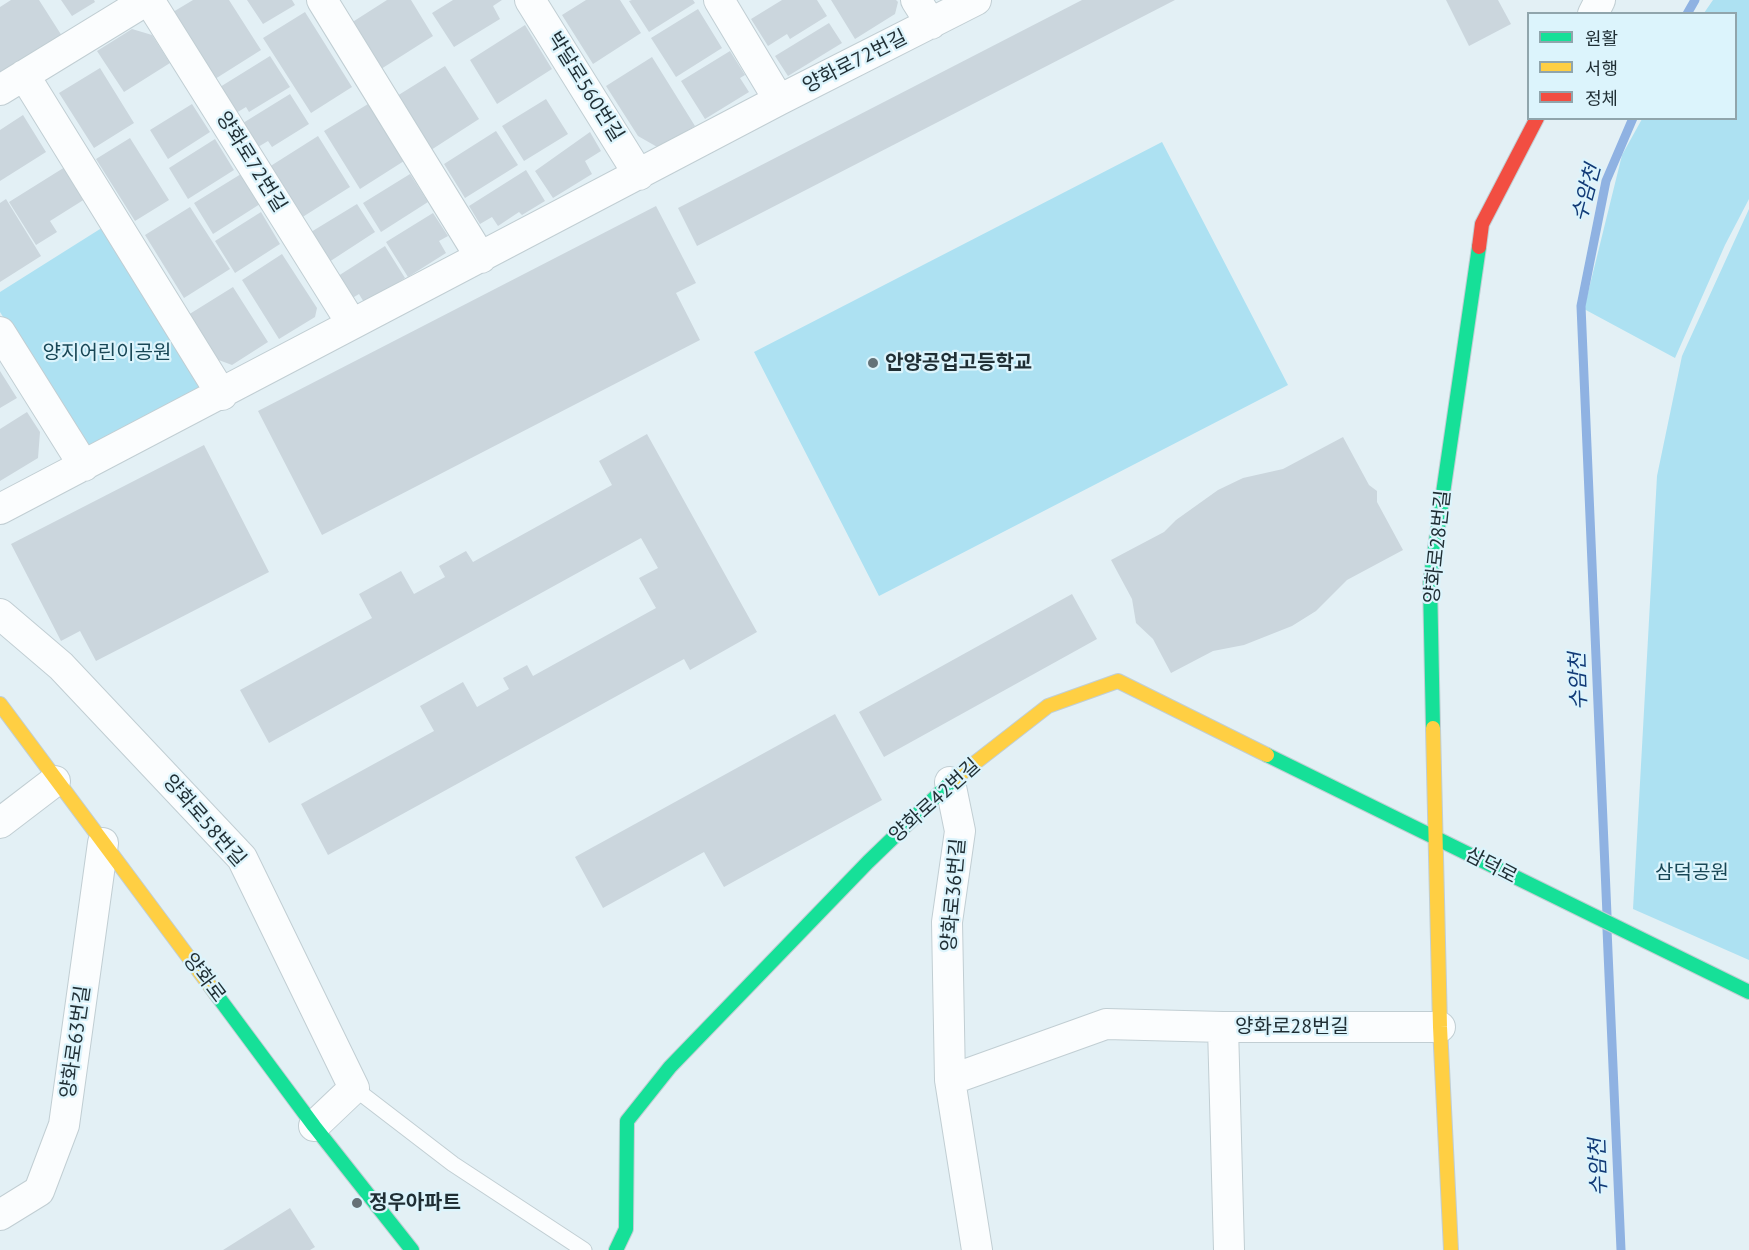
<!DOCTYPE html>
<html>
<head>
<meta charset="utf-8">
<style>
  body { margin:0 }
  #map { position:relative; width:1749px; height:1250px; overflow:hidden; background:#e3f0f5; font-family:"PT Sans","Noto Sans KR",sans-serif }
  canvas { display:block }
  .legend { position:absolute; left:1527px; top:12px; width:210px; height:108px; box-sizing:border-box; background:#dcf4fc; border:2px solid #90a5ac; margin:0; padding:8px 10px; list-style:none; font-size:18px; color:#1f2e34 }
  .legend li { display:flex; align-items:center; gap:12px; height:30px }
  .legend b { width:30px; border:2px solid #90a5ac }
</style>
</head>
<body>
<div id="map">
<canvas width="1749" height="1250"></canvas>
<ul class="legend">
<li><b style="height:8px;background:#16e098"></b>원활</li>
<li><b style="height:8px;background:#ffcf43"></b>서행</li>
<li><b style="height:8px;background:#f24e42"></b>정체</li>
</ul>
</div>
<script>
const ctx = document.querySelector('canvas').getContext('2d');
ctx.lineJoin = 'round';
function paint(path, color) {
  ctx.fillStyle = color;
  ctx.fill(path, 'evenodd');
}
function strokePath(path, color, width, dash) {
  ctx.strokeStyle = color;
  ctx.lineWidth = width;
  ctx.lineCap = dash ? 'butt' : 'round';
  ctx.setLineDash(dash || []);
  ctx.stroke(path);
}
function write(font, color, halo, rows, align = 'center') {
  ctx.font = font + ' "PT Sans","Noto Sans KR",sans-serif';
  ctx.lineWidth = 4.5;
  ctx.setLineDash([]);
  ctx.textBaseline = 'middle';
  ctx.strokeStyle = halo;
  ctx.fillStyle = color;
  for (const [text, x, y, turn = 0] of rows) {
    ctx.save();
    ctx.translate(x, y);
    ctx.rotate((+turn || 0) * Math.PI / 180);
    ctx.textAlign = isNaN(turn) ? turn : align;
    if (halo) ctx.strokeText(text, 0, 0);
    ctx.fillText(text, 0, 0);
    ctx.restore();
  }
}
const green = new Path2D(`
  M1713 0H1749V199L1725 245 1675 358 1584 309 1622 155 1642 119 1736 118V14L1704 13Z
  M1162 142 1288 385 879 596 754 352Z
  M1749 209V960L1633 909 1657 476 1682 356Z
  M108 224 209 385 85 448 0 312V292Z`);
const stream = new Path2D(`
  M1687 14 1695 0
  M1607 915 1581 306 1606 181 1633 118
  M1607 929 1621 1250`);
const building = new Path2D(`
  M11 0H39L62 36 0 76V7Z
  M61 0H94L95 2 72 16Z
  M193 0H229L261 50 215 79 173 12Z
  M247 0H292L295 5 263 24Z
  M387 0H411L433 36 381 69 351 23Z
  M453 0H502L493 6 500 19 454 47 432 13Z
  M586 0H620L641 33 593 64 562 15Z
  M632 0H693L695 3 649 32 629 1Z
  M782 0H817L827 16 790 39 787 34 768 46 751 19Z
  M831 0H896L898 2 895 14 855 39Z
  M1082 0H1175L697 246 678 208Z
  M1446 0H1498L1511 24 1469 46Z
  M698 9 722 48 676 77 651 38Z
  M305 12 352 87 311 113 263 38Z
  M829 23 842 43 788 76 775 56Z
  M525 25 552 69 497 104 470 60Z
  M132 29 152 35 170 63 124 92 97 51Z
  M730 51 745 75 740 78 749 92 705 119 681 81Z
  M270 56 290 87 249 112 246 107 236 113 220 87Z
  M652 57 695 126 659 148 638 136 606 86Z
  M445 66 479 119 431 150 397 96Z
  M100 68 134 123 94 148 59 93Z
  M290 94 309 124 272 147 268 141 258 147 243 123Z
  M546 99 568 134 524 161 502 126Z
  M192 104 210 132 168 159 150 130Z
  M368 104 404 161 360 189 324 131Z
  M23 115 46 152 0 181V130Z
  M496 131 518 165 465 198 444 164Z
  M590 132 601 151 585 161 592 174 553 198 535 171Z
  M318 136 350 187 301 218 269 167Z
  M130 138 169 200 135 221 96 159Z
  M215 139 234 170 188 199 169 168Z
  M65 167 85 199 50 221 57 232 36 245 9 202Z
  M526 170 545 201 522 215 519 212 498 226 492 217 480 224 469 206Z
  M241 174 260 204 213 234 194 203Z
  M410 174 428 202 381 232 363 203Z
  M6 199 41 256 0 282V203Z
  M357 204 375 232 329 262 311 232Z
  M656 206 696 283 676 293 700 340 322 535 258 411Z
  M190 207 230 269 184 298 145 235Z
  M261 212 280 244 235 273 215 241Z
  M433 213 448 236 439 241 446 253 408 277 386 242Z
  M385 246 405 278 365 304 359 294 349 300 335 278Z
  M282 254 317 308 315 317 279 339 242 280Z
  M233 287 268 342 232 365 216 359 188 315Z
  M0 371 17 398 0 408Z
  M27 412 40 432 38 458 0 481V429Z
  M647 434 757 632 690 670 684 659 328 855 301 804 434 731 420 706 463 682 477 707 509 689 503 678 527 665 533 676 656 608 639 578 658 568 641 538 269 743 240 690 372 618 359 594 401 571 414 594 445 577 439 566 466 551 473 562 612 485 599 461Z
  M1343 437 1369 485 1377 491V502L1403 550 1347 580 1316 611 1292 626 1244 645 1213 651 1171 673 1153 639 1136 623 1132 599 1111 560 1164 532 1176 520 1218 490 1243 478 1283 469Z
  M204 445 269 572 96 661 80 631 61 641 11 544Z
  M1072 594 1097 639 884 757 859 712Z
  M835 714 882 800 724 887 704 852 603 908 575 857Z
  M290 1208 315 1247 310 1250H223Z`);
const lane = new Path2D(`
  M354 1088 453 1164 584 1250`);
const street = new Path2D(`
  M149 0 352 324
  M322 0 481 258
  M530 0 639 175
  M719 0 779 100
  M916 0 931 24
  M1593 14 1600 0
  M24 75 222 395
  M0 90 147 0
  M0 332 84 466
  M0 509 779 100 976 0
  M0 614 61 666 242 858 354 1088 314 1126
  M950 782 960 831 947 922 950 1080 977 1250
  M0 823 55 781
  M950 1080 1106 1024 1223 1027
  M0 1215 39 1191 64 1125 103 843
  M1229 1250 1223 1027H1440`);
const fast = new Path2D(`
  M1433 728 1430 582 1479 247
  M1267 755 1749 992
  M216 994 314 1126 412 1250
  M616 1250 626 1229 627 1121 670 1067 868 862 953 780`);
const slow = new Path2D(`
  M0 704 216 994
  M1433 728 1440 1027 1451 1250
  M953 780 1048 706 1118 681 1267 755`);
const jam = new Path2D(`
  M1479 247 1482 224 1537 118`);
const markers = [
  [873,363,6,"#647278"],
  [357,1203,6,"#647278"]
];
const streetNames = [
  ["양화로72번길",855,62,-27],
  ["박달로560번길",585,87,58],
  ["양화로72번길",251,162,58],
  ["양화로28번길",1438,547,-84],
  ["양화로42번길",935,801,-42],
  ["양화로58번길",204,821,49],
  ["삼덕로",1491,866,27],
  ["양화로36번길",954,895,-85],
  ["양화로",204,978,53],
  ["양화로28번길",1292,1027],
  ["양화로63번길",76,1042,-82]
];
const parkNames = [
  ["양지어린이공원",107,353],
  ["삼덕공원",1692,873]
];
const poiNames = [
  ["안양공업고등학교",885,363],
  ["정우아파트",369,1203]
];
const waterNames = [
  ["수암천",1587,193,-75],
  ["수암천",1579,681,-92],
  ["수암천",1599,1167,-92]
];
paint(green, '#ade1f2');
strokePath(stream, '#8fb2e2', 9);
paint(building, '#cbd6dd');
strokePath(lane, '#c1ced3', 17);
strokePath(street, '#c1ced3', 32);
strokePath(fast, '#c1ced3', 16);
strokePath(slow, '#c1ced3', 16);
strokePath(jam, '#c1ced3', 16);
strokePath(lane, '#fbfdfe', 15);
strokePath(street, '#fbfdfe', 30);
strokePath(fast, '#16e098', 14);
strokePath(slow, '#ffcf43', 14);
strokePath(jam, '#f24e42', 14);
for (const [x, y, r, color] of markers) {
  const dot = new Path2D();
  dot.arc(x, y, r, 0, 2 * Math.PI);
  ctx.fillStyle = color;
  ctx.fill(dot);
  strokePath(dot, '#dcf4fc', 2);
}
write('20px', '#1f2e34', '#dcf4fc', streetNames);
write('20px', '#184756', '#dcf4fc', parkNames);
write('bold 20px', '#1f2e34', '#dcf4fc', poiNames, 'left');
write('italic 21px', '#123b77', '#dcf4fc', waterNames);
</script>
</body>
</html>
